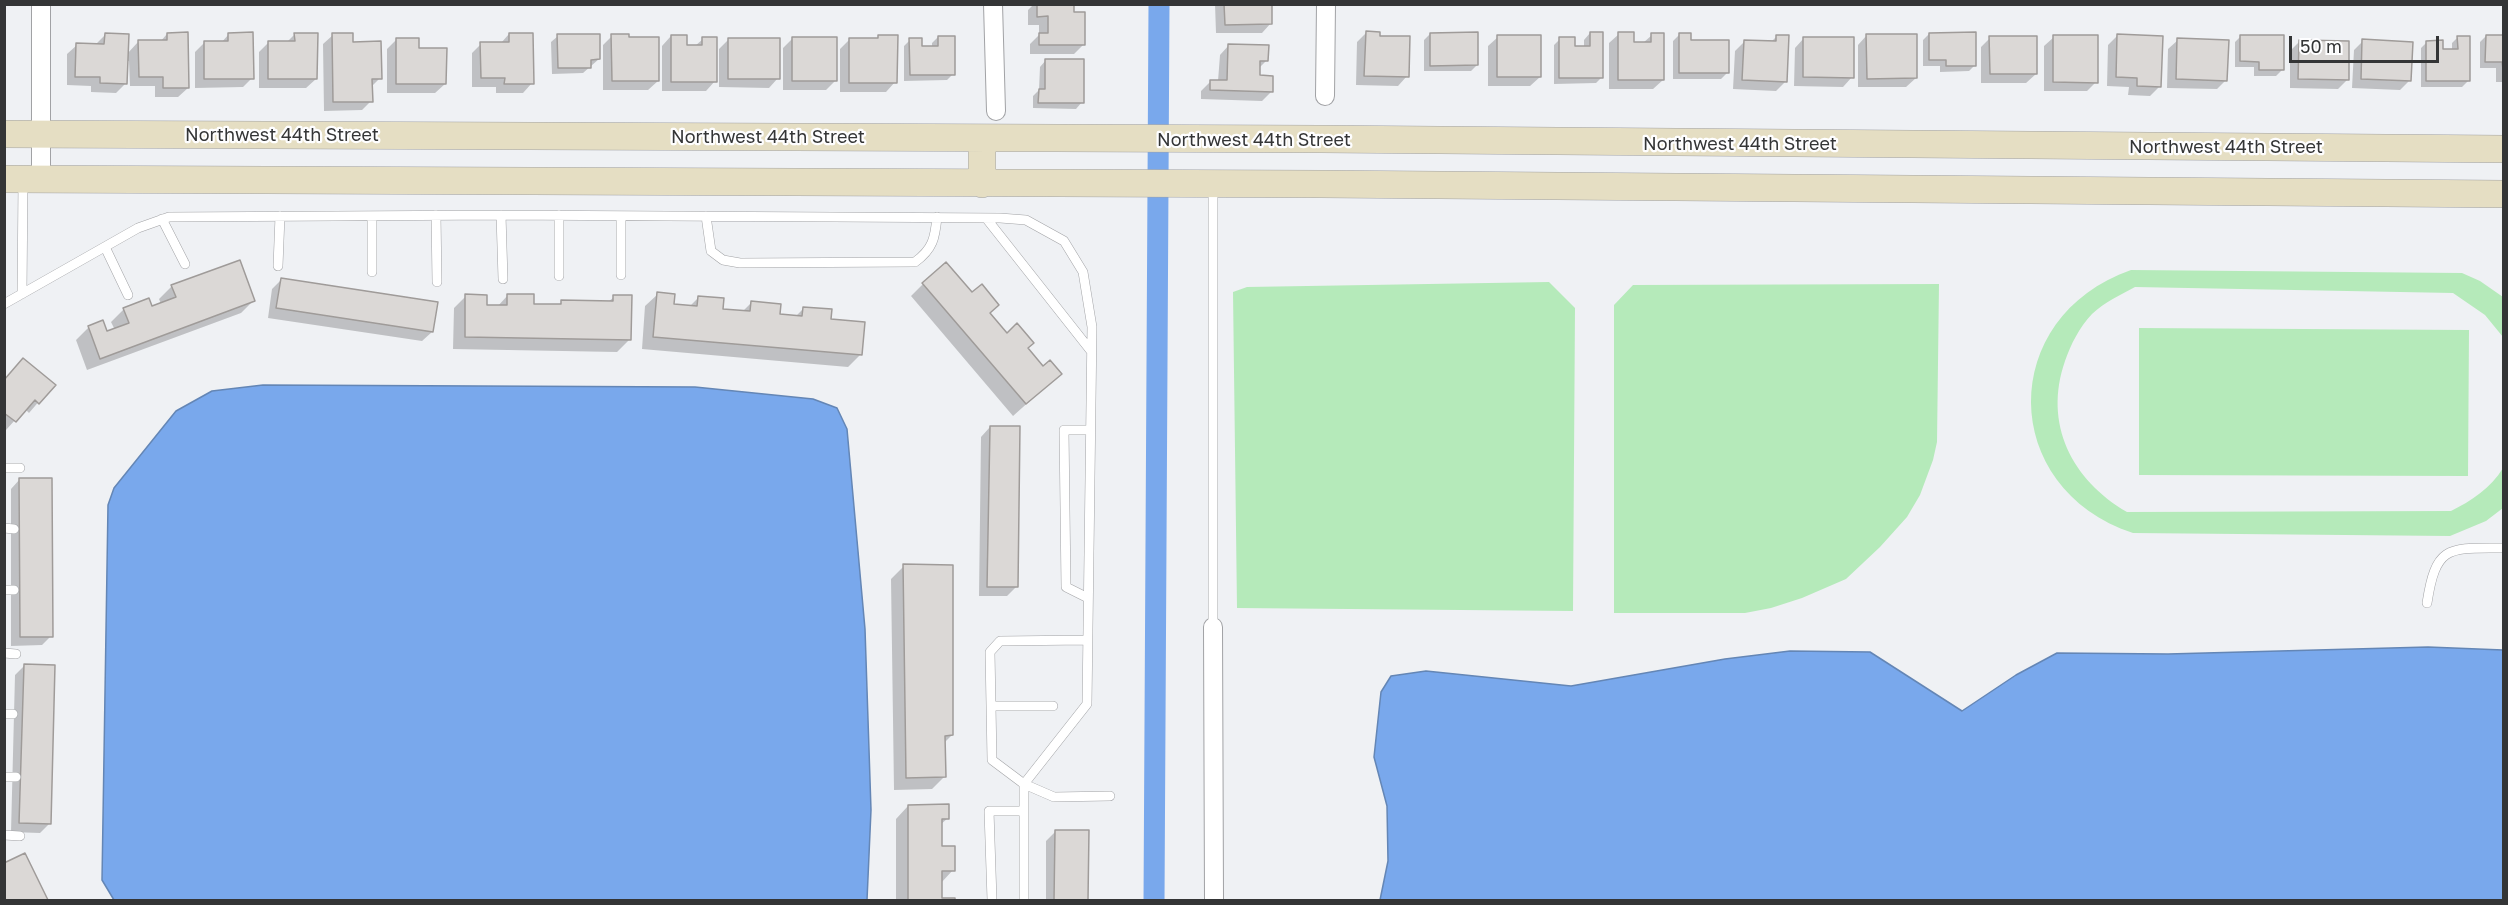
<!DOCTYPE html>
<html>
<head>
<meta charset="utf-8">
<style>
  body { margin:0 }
  #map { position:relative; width:2508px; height:905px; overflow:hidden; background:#eff1f4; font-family:"Golos Text",sans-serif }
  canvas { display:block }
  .frame { position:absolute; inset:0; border:6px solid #343536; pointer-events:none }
  .scale { position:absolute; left:2289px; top:36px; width:150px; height:27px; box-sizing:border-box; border:3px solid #343536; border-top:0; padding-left:8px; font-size:18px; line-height:21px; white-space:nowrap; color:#343536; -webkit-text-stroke:4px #fefeff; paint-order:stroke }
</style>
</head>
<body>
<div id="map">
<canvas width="2508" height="905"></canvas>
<div class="frame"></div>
<div class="scale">50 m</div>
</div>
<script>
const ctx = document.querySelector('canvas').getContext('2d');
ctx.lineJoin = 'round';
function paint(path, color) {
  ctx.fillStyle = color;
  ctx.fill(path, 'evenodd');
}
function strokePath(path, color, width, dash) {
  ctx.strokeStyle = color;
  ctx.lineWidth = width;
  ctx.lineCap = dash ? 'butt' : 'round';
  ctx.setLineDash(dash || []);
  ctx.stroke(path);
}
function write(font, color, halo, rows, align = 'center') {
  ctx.font = font + ' "Golos Text",sans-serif';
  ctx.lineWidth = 4.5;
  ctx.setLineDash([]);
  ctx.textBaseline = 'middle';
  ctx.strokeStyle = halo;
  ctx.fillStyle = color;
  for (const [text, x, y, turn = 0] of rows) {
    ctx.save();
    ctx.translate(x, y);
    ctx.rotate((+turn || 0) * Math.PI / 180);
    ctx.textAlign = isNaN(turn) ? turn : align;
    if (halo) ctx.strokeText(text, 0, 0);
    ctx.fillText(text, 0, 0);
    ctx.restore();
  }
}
const green = new Path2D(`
  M2131 270 2462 273 2480 281 2503 297V337L2485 315 2453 293 2135 287C2120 295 2105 302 2092 314 2079 328 2071 344 2065 361 2043 424 2072 480 2127 512L2451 511C2471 501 2491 488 2503 468V508L2486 521 2450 536 2133 533C1998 488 1997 317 2131 270Z
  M1549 282 1575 308 1573 611 1237 608 1233 292 1247 287Z
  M1939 284 1937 442 1933 460 1920 495 1907 517 1880 547 1846 579 1802 598 1771 608 1745 613H1614V305L1633 285Z
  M2139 328 2469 330 2468 476 2139 475Z`);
const water = new Path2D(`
  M263 385 695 387 813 399 837 408 847 429 865 629 871 810 867 900H114L102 880 108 505 114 488 176 411 212 391Z
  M2428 647 2503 650V900H1380L1388 861 1387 806 1374 757 1381 692 1391 676 1426 671 1571 686 1725 659 1790 651 1870 652 1962 711 2016 675 2057 653 2168 654Z`);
const shadow = new Path2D(`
  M1034 4H1073V14L1084 44 1074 54H1030V44L1039 35V25H1028V10Z
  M1215 4H1264L1271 23 1262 33H1216Z
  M1366 33 1379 37 1407 76 1398 86 1356 85 1357 42Z
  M1590 33 1602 77 1596 83 1554 84V45L1560 39 1574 48H1584V40Z
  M167 34 188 88 178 97H155V86H130L129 61H126V83L116 93 91 92V86L67 85V54L77 45H95L105 35 127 54 138 42H160Z
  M229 34 252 78 243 87 195 88V52L204 43H221Z
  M295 34 316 79 306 88H259V52L269 42H287Z
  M509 34 532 83 523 93H496V87H472V53L481 44 501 43Z
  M1430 34 1477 65 1471 71H1424V40Z
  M1619 34 1633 43H1643L1652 35 1663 80 1653 89H1609V43Z
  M1929 34 1975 65 1969 71 1940 72V66H1923V40Z
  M333 35 352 43 380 78 371 87V101L362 110 324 111 323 44Z
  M1679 35 1689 42 1727 73 1721 79H1673V41Z
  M1867 35 1916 78 1906 87H1858V45Z
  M2118 35 2160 86 2150 96 2128 95 2129 87 2107 86 2108 45Z
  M558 36 599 59 583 73 552 74 551 42Z
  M612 36 658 81 648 90H603V45Z
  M671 36 686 46H695L703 39 715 81 706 91H662V46Z
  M879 36 895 82 886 92H840V49L850 39 876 40Z
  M1777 36 1786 81 1776 91 1733 89 1735 51 1744 42 1770 43Z
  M2241 36 2282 70 2276 76H2254V67H2235V42Z
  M2486 36H2504V82H2496V68H2480V42Z
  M938 37 953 74 947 80 904 81V46L910 40 921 48H932V43Z
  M1498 37 1540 77 1530 86H1488V46Z
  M2054 37 2096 82 2087 91H2044V46Z
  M2458 37 2468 81 2462 87H2421V48L2427 42 2442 51H2452V43Z
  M1804 38 1852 77 1843 87 1794 86 1795 48Z
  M1990 38 2036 74 2026 83H1981V47Z
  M397 39 418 49 445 84 435 93H387V49Z
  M729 39 778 78 769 88 719 87V49Z
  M792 39 836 80 826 90H783V48Z
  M2178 40 2226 80 2217 89 2167 88 2168 49Z
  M2363 41 2410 80 2400 90 2352 88 2354 50Z
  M2299 42 2348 79 2338 89 2290 88V51Z
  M1229 45 1266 61 1259 68V76L1271 92 1262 101 1201 99V91L1211 81H1218L1220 55Z
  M1046 60 1082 102 1076 109 1033 108V96L1039 90 1040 67Z
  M281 280 432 332 422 341 268 318 272 289Z
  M923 284 989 314 1007 335 1026 349 1043 368 1060 374 1013 416 911 296Z
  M172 286 254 300 241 313 87 370 76 340 89 327 106 333 115 330 111 322 124 309 151 308 161 304 159 299Z
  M658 294 673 305 689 307 698 298 721 310 742 312 751 303 779 316 795 317 804 308 829 321 861 354 848 367 642 349 645 306Z
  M508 295 532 305 558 306 562 301 608 302 614 297 630 339 617 352 453 349 454 308 466 296 485 306 497 307Z
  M4 381 53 385 29 413 25 409 6 430Z
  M990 427 1016 587 1007 596H979L981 437Z
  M20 479 51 636 42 645 11 646V489Z
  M904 566 952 735 944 743V777L932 789 894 790 891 579Z
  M25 665 49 824 40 833 11 832 15 675Z
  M908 806 948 818 940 825 941 848 953 870 941 883V900H953H896V819Z
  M1056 831 1087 832 1086 900H1046V841Z
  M25 855 47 900H4V865Z`);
const canal = new Path2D(`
  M1154 900 1159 4`);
const building = new Path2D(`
  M1037 4H1074V12H1085V45H1039V33H1048V16L1037 17Z
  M1224 4H1272V24L1225 25Z
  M1366 31 1380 32V36H1410L1409 77 1364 76Z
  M188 32 189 88H163V77H139L138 40H167V33Z
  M253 32 254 79H204V41H228V33Z
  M1478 32V65L1430 66V33Z
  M1590 32H1603V78H1559V37H1575V46H1590Z
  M1618 32H1634V42H1651V33H1664V80H1618Z
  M1976 32V66H1946V60H1929V33Z
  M105 33 129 34 127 84 100 83V77H75L76 43 104 44Z
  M294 33H318L317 79H268V41H295Z
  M332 33H353V42L381 41 382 79H372L373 102H333Z
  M509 33H533L534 84H504L505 78H481L480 42H509Z
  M1679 33H1691V40H1729V73H1679Z
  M557 34H600V59L591 60V68H558Z
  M611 34H629V37H659V81H612Z
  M1866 34H1917V78L1867 79Z
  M2117 34 2163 36 2161 87 2137 86V78L2116 77Z
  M671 35H687V45H702V37H717V82H671Z
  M878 35H898L897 83H849V38H878Z
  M1497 35H1541V77H1497Z
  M1776 35H1789L1787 82 1742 80 1744 40 1776 41Z
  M2053 35H2098V83L2053 82Z
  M2240 35H2284V70H2259V62L2240 61Z
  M2486 35H2504V77L2502 62H2485Z
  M938 36H955V75H910L909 38H922V46H938Z
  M1989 36H2037V74H1990Z
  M2457 36H2470V81H2426V41L2443 40V49H2458Z
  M792 37H837V81H792Z
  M1803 37H1854V78L1803 77Z
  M396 38H419V48H447L446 84H396Z
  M728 38H780V79H728Z
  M2177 38 2229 40 2227 81 2176 79Z
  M2362 39 2413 42 2411 81 2361 79Z
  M2299 40 2349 41V80L2298 79Z
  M1228 44 1269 45 1268 61H1260V75L1273 76V92L1210 90V80H1227Z
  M1045 59H1084V103H1038L1039 89H1045Z
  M240 260 255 301 100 359 88 326 103 320 107 331 129 323 123 308 149 298 152 306 176 297 171 285Z
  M946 262 972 292 982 284 999 305 990 313 1007 333 1017 323 1034 343 1028 348 1043 366 1050 360 1062 374 1026 404 922 283Z
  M281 278 438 302 433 332 276 308Z
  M657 292 675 294 674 304 697 306 698 296 724 298 723 309 750 311 751 301 781 304 780 314 802 316 803 307 832 309 831 319 865 322 862 355 653 337Z
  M465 294 487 295V305H507V294H534V304H561V300L613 301V295H632L631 340 465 337Z
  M23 358 56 385 39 404 35 400 16 422 4 413V380Z
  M990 426H1020L1018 587H987Z
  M19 478H52L53 637H20Z
  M903 564 953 565V735L945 736 946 777 906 778Z
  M24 664 55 665 51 824 19 823Z
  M949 804V819H942V846H955V871H942V898H955V900H908V805Z
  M1055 830H1089L1088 900H1054Z
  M25 853 48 900H4V863Z`);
const lane = new Path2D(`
  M436 215 437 282
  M501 215 503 279
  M559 215V276
  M621 216V275
  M706 216 711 251 723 260 740 263 915 262C933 249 935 238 937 217
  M986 218 1091 351
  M162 219 185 264
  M105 247 128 295
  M278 266 280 216
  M372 272V216
  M22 294 23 182
  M4 304 138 228 169 217 501 215 1000 218 1026 220 1064 241 1083 272 1092 327 1087 704 1024 784V900
  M4 468H20
  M4 528 14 529
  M4 590H14
  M1088 598 1066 587 1064 430H1090
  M2427 603C2436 544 2449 548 2504 548
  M1213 627V187
  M1087 640 1000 641 990 652 992 760 1024 784 1054 797 1110 796
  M4 653 16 654
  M991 706H1053
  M4 714H13
  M4 777H16
  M4 835 20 836
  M992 900 989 811H1024`);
const street = new Path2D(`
  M41 4V179
  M993 4 996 111
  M1325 96 1326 4
  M1213 627 1214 900`);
const secondary = new Path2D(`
  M4 134 1321 139 2504 149
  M982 138V184
  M4 179 1321 184 2504 194`);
const streetNames = [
  ["Northwest 44th Street",282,135],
  ["Northwest 44th Street",768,137],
  ["Northwest 44th Street",1254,140],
  ["Northwest 44th Street",1740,144],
  ["Northwest 44th Street",2226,147]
];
paint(green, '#b5eaba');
paint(water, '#79a8ec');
strokePath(water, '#6486b5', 1.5);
paint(shadow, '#0003');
strokePath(canal, '#79a8ec', 21);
paint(building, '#dbd8d6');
strokePath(building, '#9f9b99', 1.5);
strokePath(lane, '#a1a2a5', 10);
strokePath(street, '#a1a2a5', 20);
strokePath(secondary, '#a1a2a5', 28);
strokePath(lane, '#fff', 9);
strokePath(street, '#fff', 18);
strokePath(secondary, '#e5dec3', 27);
write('18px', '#343536', '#fefeff', streetNames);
</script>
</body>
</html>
